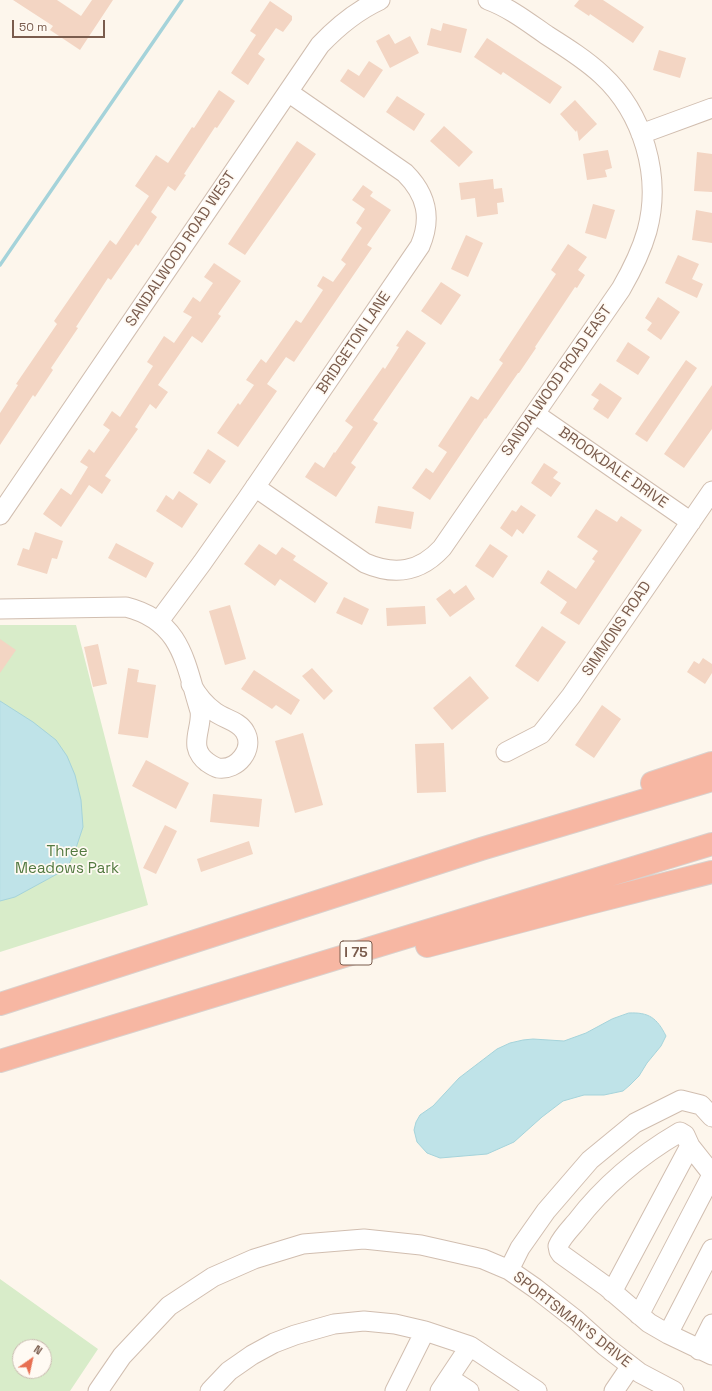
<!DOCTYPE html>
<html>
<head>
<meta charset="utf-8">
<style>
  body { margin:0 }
  #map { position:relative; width:712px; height:1391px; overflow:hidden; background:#fdf6ec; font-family:"Space Grotesk",sans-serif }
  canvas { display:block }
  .north { position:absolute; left:12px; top:1339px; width:40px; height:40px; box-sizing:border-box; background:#fffaf3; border:1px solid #cabbb1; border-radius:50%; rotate:34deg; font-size:11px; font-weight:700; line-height:16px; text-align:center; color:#7a5c4d }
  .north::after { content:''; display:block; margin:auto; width:14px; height:18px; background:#e76f51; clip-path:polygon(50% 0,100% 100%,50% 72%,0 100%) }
  .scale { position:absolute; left:12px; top:20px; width:93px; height:18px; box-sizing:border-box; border:2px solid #7a5c4d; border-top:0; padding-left:5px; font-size:12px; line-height:14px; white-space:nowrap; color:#7a5c4d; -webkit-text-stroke:3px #fffaf3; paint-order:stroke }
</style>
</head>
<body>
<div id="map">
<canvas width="712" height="1391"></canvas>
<div class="north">N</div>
<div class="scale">50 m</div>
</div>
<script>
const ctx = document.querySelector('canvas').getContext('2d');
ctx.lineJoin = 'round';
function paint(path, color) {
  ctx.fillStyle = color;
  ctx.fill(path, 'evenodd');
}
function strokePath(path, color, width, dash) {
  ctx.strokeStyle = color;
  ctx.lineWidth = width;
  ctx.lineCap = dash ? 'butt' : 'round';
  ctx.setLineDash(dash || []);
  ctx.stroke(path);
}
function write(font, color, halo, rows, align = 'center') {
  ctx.font = font + ' "Space Grotesk",sans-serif';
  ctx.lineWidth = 3.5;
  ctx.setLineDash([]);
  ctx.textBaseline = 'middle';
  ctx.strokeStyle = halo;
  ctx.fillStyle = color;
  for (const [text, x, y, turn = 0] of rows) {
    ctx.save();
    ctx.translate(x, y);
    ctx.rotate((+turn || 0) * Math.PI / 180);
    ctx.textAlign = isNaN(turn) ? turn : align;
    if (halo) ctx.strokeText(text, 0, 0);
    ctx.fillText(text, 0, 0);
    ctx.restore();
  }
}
const green = new Path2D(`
  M0 625H76L148 905 0 952Z
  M0 1279 98 1349 70 1391H0ZM20 1347H44V1371H20Z`);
const water = new Path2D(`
  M0 701 33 722 56 740 67 756 75 775 81 800 83 827 76 848 69 864 59 873 15 897 0 901Z
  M629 1013C649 1012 657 1018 666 1036L661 1046 647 1063 639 1076 630 1085 623 1091 604 1095H584L563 1101 542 1117 514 1142 487 1154 440 1158 427 1153 417 1142 414 1130 416 1122 420 1115 433 1106 459 1078 497 1049 510 1043 523 1040 533 1039 564 1041 586 1033 612 1019Z`);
const stream = new Path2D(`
  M0 265 182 0`);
const building = new Path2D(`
  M13 0H57L81 16 92 0H113L80 50 50 30 53 26Z
  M579 0H603L644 27 633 43 590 14 589 16 574 6Z
  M270 1 292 16V20L283 32 276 28 258 54 265 59 248 85 231 73 256 35 250 31Z
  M443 23 467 29 461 53 427 45 431 28 441 31Z
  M389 34 395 44 410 36 419 53 390 68 376 41Z
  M487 38 562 87 550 104 503 72 501 75 474 57Z
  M659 50 686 58 680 78 653 70Z
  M369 61 383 70 364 98 340 81 348 69 359 76Z
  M219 90 235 101 217 128 215 127 184 174 186 175 175 191 168 186 151 212 157 217 138 246 136 244 111 280 108 278 76 327 78 328 51 368 53 370 35 397 33 395 0 445V413L18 385 16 384 57 324 54 321 110 240 116 245 149 196 135 186 156 155 168 163 192 127 194 128Z
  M397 96 425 114 414 131 386 112Z
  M575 100 597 124 579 141 577 130 576 132 560 114Z
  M444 126 473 152 459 167 430 141Z
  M297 141 316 154 245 255 228 244Z
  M608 150 612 168 605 170 607 177 587 180 583 154Z
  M697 152 712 154V192L694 191Z
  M493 179 494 189 502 188 504 202 497 203 498 214 477 217 475 198 461 200 459 183Z
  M363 185 373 192 370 196 391 210 367 245 372 248 294 362 286 357 267 384 277 391 238 447 217 433 238 403 240 405 254 385 246 380 261 359 266 363 296 320 301 323 323 290 317 286 323 276 333 282 346 264 341 260 362 228 356 223 365 209 352 200Z
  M593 204 615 210 606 239 585 233Z
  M696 210 712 213V243L692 240Z
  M466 235 483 243 468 277 451 269Z
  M568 244 587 257 578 270 585 275 577 288 575 287 535 347 536 348 519 373H518L486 419 485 418 430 500 412 488 426 468 433 473 447 452 438 446 471 396 478 400 503 363 499 360 556 274 551 270Z
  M678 255 699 264 692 279 703 284 697 298 665 283Z
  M214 263 241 281 218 314 221 316 202 343 192 336 158 385 168 392 156 409 150 404 135 427 138 429 105 476 111 480 102 494 89 485 61 527 43 514 61 488 71 495 88 467 80 462 89 449 94 453 110 430 103 425 112 411 120 417 153 366 147 362 164 336 174 343 192 317 183 312 193 297 200 302 213 283 204 277Z
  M441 282 461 295 441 325 421 311Z
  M658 297 680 312 661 340 647 330 652 323 645 318Z
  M407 330 426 343 373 420 378 423 351 463 356 467 336 497 305 477 315 462 324 468 334 452 335 453 353 427 345 421 383 367 385 369 399 347 396 346Z
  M628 342 650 357 638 375 616 361Z
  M686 360 697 368 647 442 635 434Z
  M600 383 622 398 608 419 593 409 599 400 591 395Z
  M712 385V429L684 468 664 454Z
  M208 449 226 461 210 484 193 473Z
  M544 463 558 472 553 478 561 483 551 497 531 483Z
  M179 491 198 504 182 528 156 511 166 495 173 500Z
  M521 505 536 515 523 534 517 529 512 537 500 528 512 510 516 512Z
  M378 506 414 512 411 529 375 523Z
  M596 509 617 522 621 516 642 530 579 625 560 613 567 602 540 583 548 570 576 589 595 561 592 559 598 551 577 537Z
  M35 532 63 541 57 559 52 558 47 574 17 565 23 548 29 550Z
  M116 543 154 563 146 578 108 558Z
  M259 544 276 555 282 547 296 556 293 560 328 583 315 603 280 579 275 586 244 564Z
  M490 544 508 556 493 578 475 566Z
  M466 585 475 599 450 617 436 599 450 589 454 594Z
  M344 597 369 609 362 625 336 613Z
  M230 605 246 659 225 665 209 611Z
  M425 606 426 624 387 626 386 608Z
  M542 626 566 642 538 682 515 666Z
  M0 639 16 650 0 673Z
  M98 644 107 684 93 687 84 647Z
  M703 658 712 664V673L705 684 687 672 694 661 699 664Z
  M128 668 139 670 137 682 156 685 148 738 118 734Z
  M312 668 333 691 324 700 302 676Z
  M254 670 300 700 291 715 276 705 272 709 241 689Z
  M470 676 489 698 452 730 433 708Z
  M602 705 621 719 594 758 575 745Z
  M303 733 323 805 295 813 275 741Z
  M444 743 446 792 417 793 415 744Z
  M146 760 189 783 176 809 132 786Z
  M213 794 262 799 259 827 210 822Z
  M165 825 177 831 156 874 143 868Z
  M249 841 253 854 201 872 197 859Z`);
const minor = new Path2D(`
  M641 134 712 108
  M535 414 691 522
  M255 487 365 563C395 576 420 572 442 548L621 289C632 270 641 252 647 231 662 176 643 113 602 75 586 60 567 48 548 36 529 23 510 8 488 0
  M0 515 320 45C338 26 356 11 380 0
  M0 609 126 607C182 621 185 663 200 711 202 723 195 735 197 747 198 753 203 759 207 762 210 764 214 767 218 768 237 771 255 749 245 732 239 721 224 719 215 712 205 705 197 695 191 684
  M159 621 202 563 247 499 420 246C432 218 427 195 405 173L288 92
  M506 752 541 734 571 696 712 491
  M712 1174 690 1146 685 1135 680 1132C639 1156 605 1184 576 1222 570 1229 562 1237 558 1246L559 1251 561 1254 607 1287 649 1323 668 1334 712 1355
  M509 1270 520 1248 546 1211 590 1160 635 1123 681 1100 701 1105 712 1117
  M612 1292 690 1146
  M639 1315 712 1175
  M668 1334 712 1249
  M699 1350 712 1324
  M449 1378 469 1391
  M98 1391 122 1356 169 1306 213 1277 254 1259 303 1244 364 1239 421 1245 483 1259 509 1270 535 1288 576 1320 605 1346 640 1373 674 1391
  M210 1391 229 1371 252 1355 274 1343 295 1335 334 1324 364 1321 395 1324 425 1331 470 1346
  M395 1391 425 1331
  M440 1391 470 1346 537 1391
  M614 1391 631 1366`);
const highway = new Path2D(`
  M652 783 712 763
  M427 946 586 904 712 872
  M0 1004 481 849 712 780
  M0 1061 712 844`);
const shields = [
  [356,953,32]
];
const shieldNames = [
  ["I 75",356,953]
];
const streetNames = [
  ["SANDALWOOD ROAD WEST",181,249,-56],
  ["BRIDGETON LANE",354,343,-56],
  ["SANDALWOOD ROAD EAST",557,381,-55],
  ["BROOKDALE DRIVE",613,468,35],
  ["SIMMONS ROAD",617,629,-56],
  ["SPORTSMAN'S DRIVE",572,1320,38]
];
const parkNames = [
  ["Three",67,852],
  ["Meadows Park",67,869]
];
paint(green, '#d8ecc9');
paint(water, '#bfe3e8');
strokePath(water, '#a5d3da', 1);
strokePath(stream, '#a5d3da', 3.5);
paint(building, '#f3d5c3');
strokePath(minor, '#d1beb0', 21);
strokePath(highway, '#dad1cd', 24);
strokePath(minor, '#fff', 19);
strokePath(highway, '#f7b7a3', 22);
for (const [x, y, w] of shields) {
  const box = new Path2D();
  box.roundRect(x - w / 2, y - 12, w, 24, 3);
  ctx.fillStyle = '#fffaf3';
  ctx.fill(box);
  strokePath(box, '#7a5c4d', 1);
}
write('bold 14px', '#7a5c4d', null, shieldNames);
write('15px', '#7a5c4d', '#fffaf3', streetNames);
write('15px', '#537a41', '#fffaf3', parkNames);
</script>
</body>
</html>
